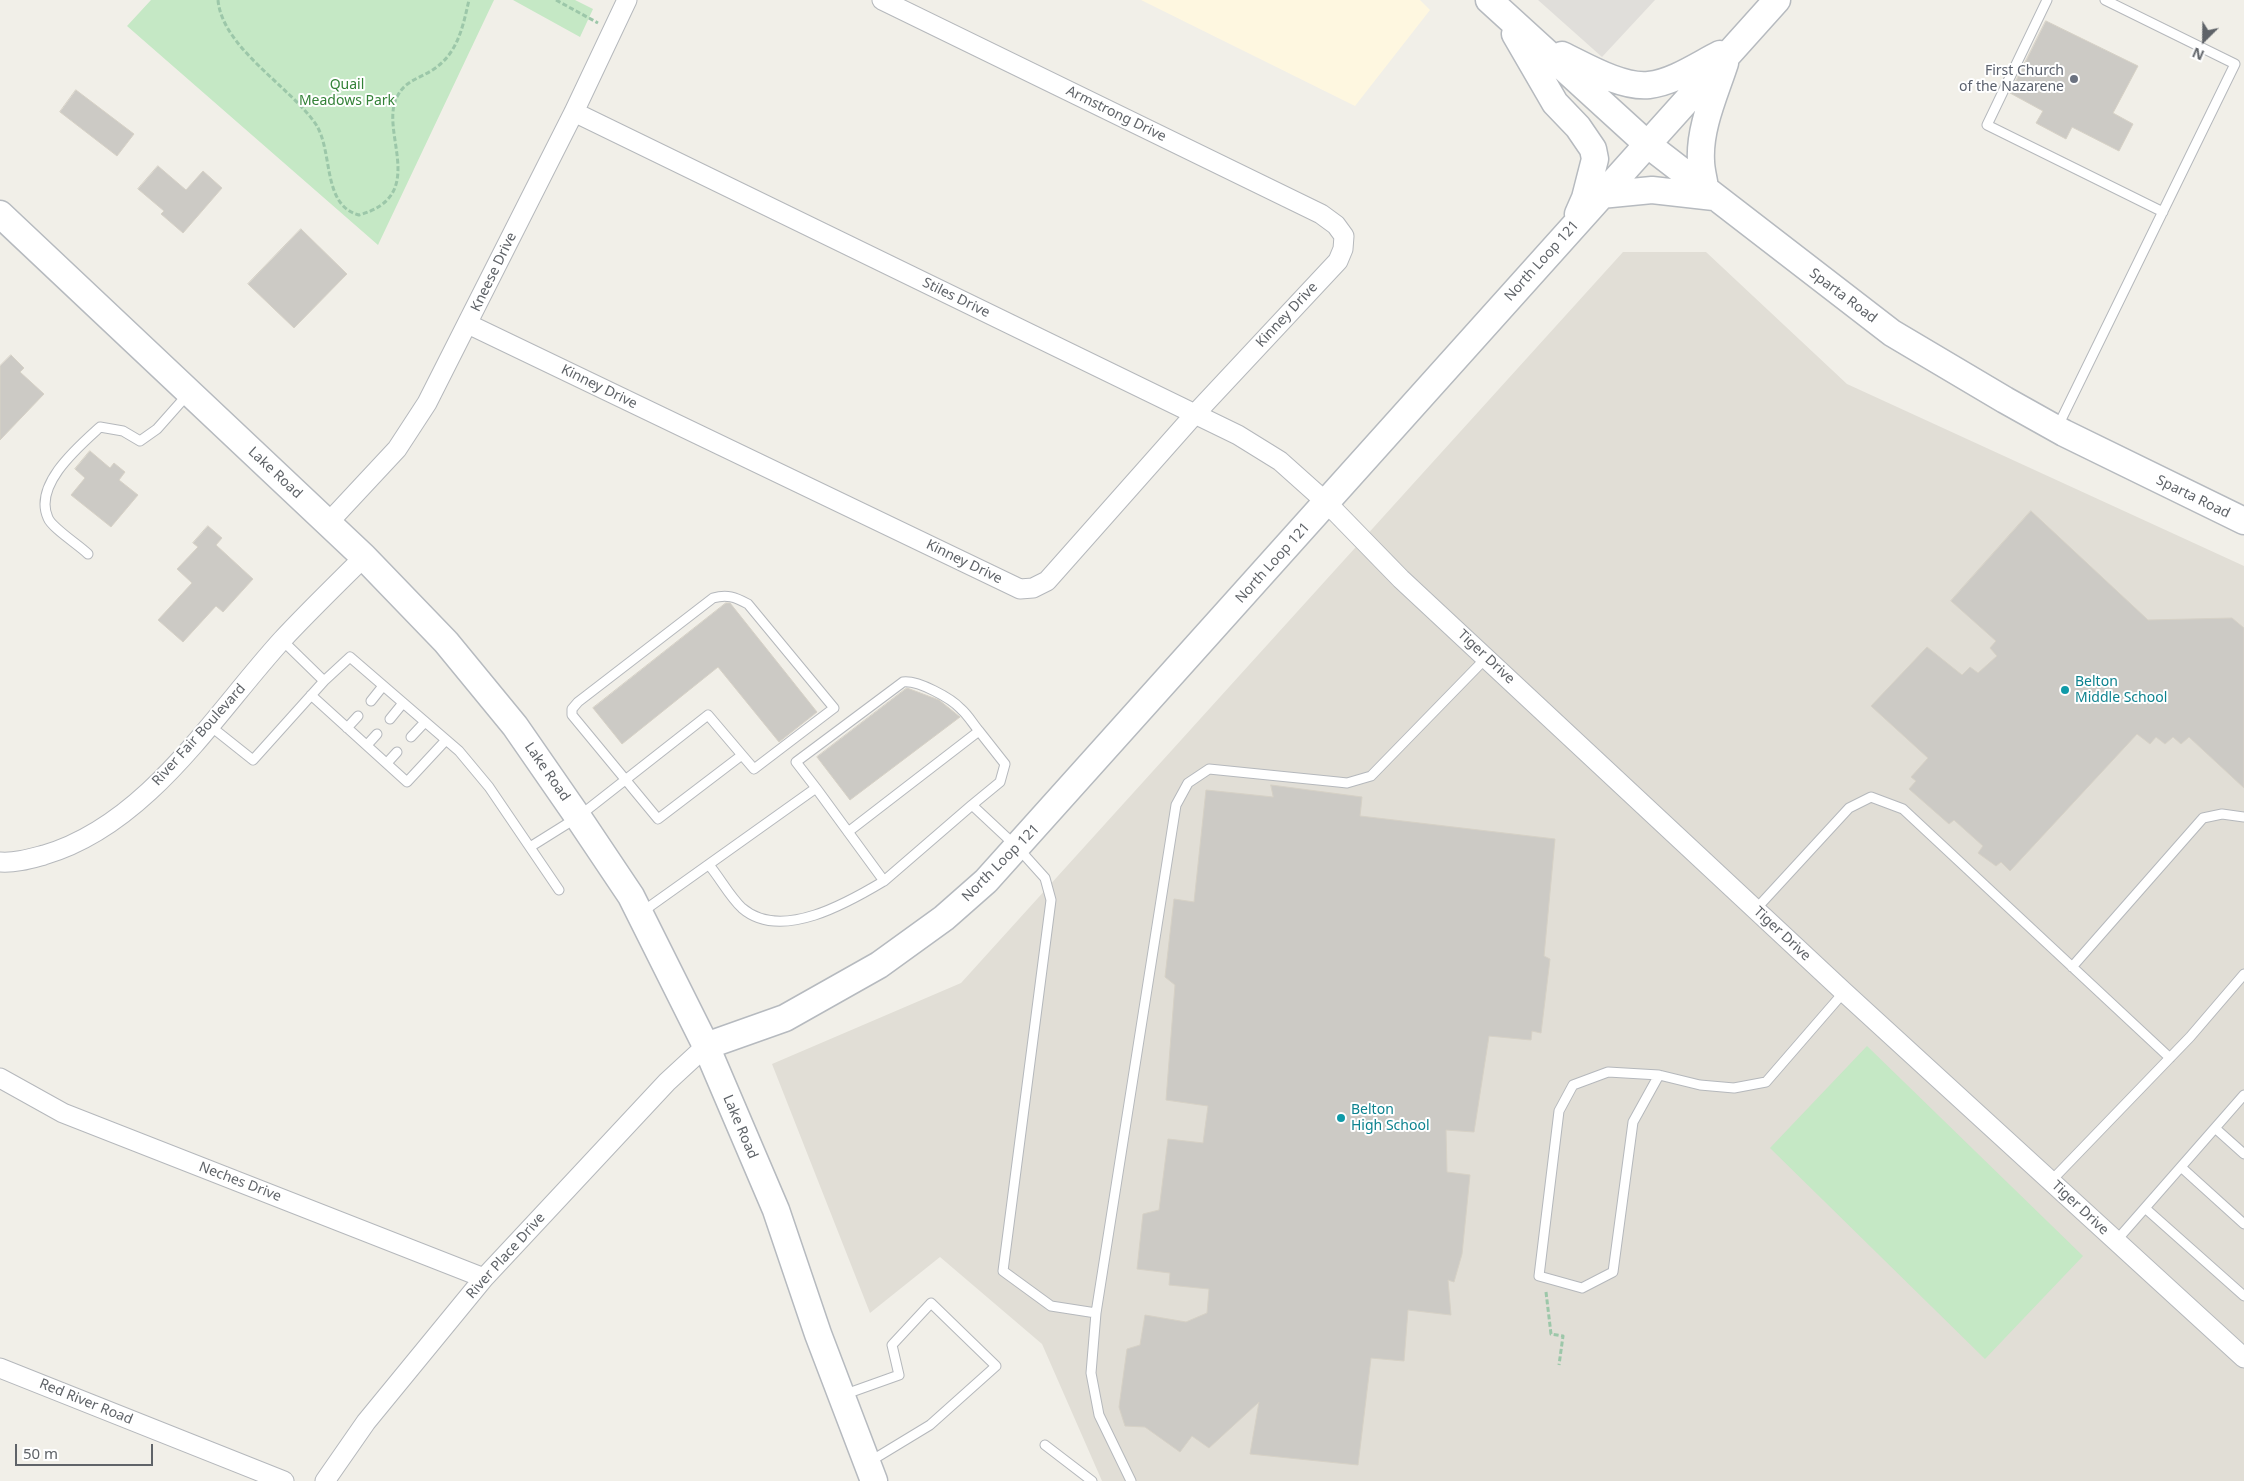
<!DOCTYPE html>
<html>
<head>
<meta charset="utf-8">
<style>
  body { margin:0 }
  #map { position:relative; width:2244px; height:1481px; overflow:hidden; background:#f1efe8; font-family:"Noto Sans",sans-serif }
  canvas { display:block }
  .north { position:absolute; left:2179px; top:15px; width:50px; height:50px; -webkit-text-stroke:4px #fff; paint-order:stroke; rotate:203deg; font-size:14px; font-weight:700; line-height:20px; text-align:center; color:#5f6368 }
  .north::after { content:''; display:block; margin:auto; width:18px; height:22px; background:#5f6368; clip-path:polygon(50% 0,100% 100%,50% 72%,0 100%) }
  .scale { position:absolute; left:15px; top:1444px; width:138px; height:22px; box-sizing:border-box; border:2px solid #5f6368; border-top:0; padding-left:6px; font-size:15px; line-height:18px; white-space:nowrap; color:#5f6368; -webkit-text-stroke:4px #fff; paint-order:stroke }
</style>
</head>
<body>
<div id="map">
<canvas width="2244" height="1481"></canvas>
<div class="north">N</div>
<div class="scale">50 m</div>
</div>
<script>
const ctx = document.querySelector('canvas').getContext('2d');
ctx.lineJoin = 'round';
function paint(path, color) {
  ctx.fillStyle = color;
  ctx.fill(path, 'evenodd');
}
function strokePath(path, color, width, dash) {
  ctx.strokeStyle = color;
  ctx.lineWidth = width;
  ctx.lineCap = dash ? 'butt' : 'round';
  ctx.setLineDash(dash || []);
  ctx.stroke(path);
}
function write(font, color, halo, rows, align = 'center') {
  ctx.font = font + ' "Noto Sans",sans-serif';
  ctx.lineWidth = 4;
  ctx.setLineDash([]);
  ctx.textBaseline = 'middle';
  ctx.strokeStyle = halo;
  ctx.fillStyle = color;
  for (const [text, x, y, turn = 0] of rows) {
    ctx.save();
    ctx.translate(x, y);
    ctx.rotate((+turn || 0) * Math.PI / 180);
    ctx.textAlign = isNaN(turn) ? turn : align;
    if (halo) ctx.strokeText(text, 0, 0);
    ctx.fillText(text, 0, 0);
    ctx.restore();
  }
}
const commercial = new Path2D(`
  M1141 0H1420L1430 10 1355 106Z`);
const industrial = new Path2D(`
  M1538 0H1655L1602 57Z`);
const education = new Path2D(`
  M1623 252H1706L1847 384 2244 566V1481H1102L1042 1344 940 1257 870 1313 772 1064 961 983Z`);
const green = new Path2D(`
  M151 0H494L378 245 127 26Z
  M513 0H575L593 9 580 37Z
  M1867 1046 2083 1256 1985 1359 1770 1148Z`);
const building = new Path2D(`
  M2046 21 2138 66 2113 113 2133 124 2119 151 2072 127 2066 139 2036 123 2043 111 2010 93Z
  M76 90 134 134 117 156 60 112Z
  M158 166 186 190 203 171 222 188 183 233 161 214 164 211 138 189Z
  M301 229 347 274 294 328 248 284Z
  M11 355 24 368 20 372 44 394 0 440V366Z
  M90 451 110 468 114 463 125 472 119 480 138 495 111 527 71 495 85 478 75 469Z
  M2031 511 2148 620 2232 618 2244 628V788L2189 737 2181 744 2173 737 2165 744 2156 737 2150 744 2137 734 2010 871 2001 862 1996 866 1978 853 1983 846 1954 820 1949 824 1909 789 1916 781 1911 777 1928 758 1871 706 1927 647 1962 675 1970 667 1978 673 1997 656 1990 648 1996 641 1951 601Z
  M208 526 222 538 216 545 253 579 223 612 216 606 183 642 158 620 192 583 177 569 198 547 193 543Z
  M726 603H730L817 712 779 742 718 667 622 744 593 708Z
  M907 688 939 700 960 717 850 800 817 757Z
  M1271 785 1362 797 1360 816 1555 839 1544 956 1550 959 1541 1033 1532 1031 1531 1040 1489 1036 1474 1132 1446 1130 1447 1172 1470 1175 1462 1254 1454 1282 1448 1280 1451 1315 1408 1310 1404 1361 1371 1358 1358 1465 1250 1454 1259 1402 1209 1448 1192 1436 1180 1452 1145 1427 1125 1426 1119 1407 1127 1349 1140 1345 1145 1315 1186 1322 1207 1313 1209 1289 1169 1285 1170 1273 1137 1269 1143 1214 1159 1210 1168 1139 1203 1143 1208 1106 1166 1100 1175 985 1165 977 1174 899 1194 902 1206 790 1273 797Z`);
const path = new Path2D(`
  M218 0C222 47 289 86 315 123 334 150 321 205 359 215 431 195 377 130 398 95 406 80 421 78 434 69 458 53 463 26 469 0
  M556 0 598 23
  M1546 1292 1551 1334 1563 1336 1559 1365`);
const lane = new Path2D(`
  M2047 0 1987 125 2163 212
  M2058 426 2235 64 2105 0
  M88 554C79 545 52 528 48 518 33 485 78 447 100 427L123 431 140 441 157 429 188 394
  M324 681 350 657 459 751 489 787 559 890
  M311 695 407 782 446 740
  M371 701 383 686
  M390 719 403 703
  M209 725 253 760 324 681 282 640
  M347 728 358 716
  M411 737 425 722
  M367 745 377 734
  M387 763 397 752
  M816 788 796 762 903 682C918 680 951 698 961 709 968 715 973 724 979 731
  M848 832 979 731 1005 764 1000 782 972 805
  M530 847 578 817 708 715 742 755 658 819 572 715V709L578 702 713 598C727 594 735 597 748 604L834 708 754 769 742 755
  M709 865C720 878 730 897 742 908 781 942 849 902 884 881
  M1756 909 1849 808 1871 797 1903 809 2170 1058
  M642 912 816 788 884 881 972 805 1018 848 1045 878 1051 900 1003 1271 1051 1306 1096 1313
  M2072 967 2203 818 2222 814 2244 817
  M1659 1075 1633 1122 1613 1272 1582 1288 1539 1276 1559 1111 1573 1085 1608 1072 1659 1075 1700 1085 1734 1088 1766 1082 1844 992
  M2215 1128 2244 1154
  M2181 1167 2244 1224
  M2051 1181 2190 1037 2244 974
  M2145 1208 2244 1296
  M2116 1241 2244 1095
  M843 1395 899 1375 892 1345 931 1303 996 1366 930 1425 869 1462
  M1045 1445 1092 1481
  M1131 1481 1099 1415 1091 1373 1096 1313 1176 805 1188 783 1209 769 1338 782 1347 783 1371 776 1487 657`);
const street = new Path2D(`
  M574 112 1238 435 1280 461 1327 503 1401 579 1844 992 2244 1358
  M468 324 1020 589 1033 588 1047 581 1195 414 1338 261 1343 249 1344 236 1336 225 1321 214 882 0
  M328 523 397 449 427 403 574 112 627 0
  M0 862C16 863 29 859 44 855 147 825 213 716 282 640 308 612 337 584 364 557
  M0 1078 63 1113 484 1278
  M0 1368 284 1481
  M325 1481 366 1422 484 1278 667 1082 706 1046`);
const secondary = new Path2D(`
  M1489 0 1647 144 1892 333 2005 400 2064 433 2244 521
  M1515 34 1555 103 1578 127 1593 149 1595 159 1585 198 1578 214
  M1562 55C1585 66 1622 88 1649 85 1674 82 1698 65 1720 54
  M1705 188C1704 179 1701 170 1701 161 1699 128 1715 94 1725 63
  M1601 195 1652 190 1714 197
  M0 214 364 557 446 642 515 726 578 817 631 896 706 1046 776 1210 818 1334 874 1481
  M706 1046 785 1018 879 965 944 918 986 881 1777 0`);
const markers = [
  [2074,79,5,"#6b7280"],
  [2065,690,5,"#0f9aa8"],
  [1341,1118,5,"#0f9aa8"]
];
const worshipNames = [
  ["First Church",2064,71],
  ["of the Nazarene",2064,87]
];
const parkNames = [
  ["Quail",347,85],
  ["Meadows Park",347,101]
];
const streetNames = [
  ["Armstrong Drive",1116,114,26],
  ["North Loop 121",1542,261,-48],
  ["Kneese Drive",494,272,-64],
  ["Sparta Road",1843,296,37],
  ["Stiles Drive",956,298,26],
  ["Kinney Drive",1287,315,-47],
  ["Kinney Drive",599,387,26],
  ["Lake Road",275,473,43],
  ["Sparta Road",2193,497,26],
  ["Kinney Drive",964,562,26],
  ["North Loop 121",1273,563,-48],
  ["Tiger Drive",1486,657,43],
  ["River Fair Boulevard",199,735,-48],
  ["Lake Road",547,772,55],
  ["North Loop 121",1001,863,-45],
  ["Tiger Drive",1782,934,43],
  ["Lake Road",740,1127,67],
  ["Neches Drive",240,1182,21],
  ["Tiger Drive",2080,1208,43],
  ["River Place Drive",506,1256,-48],
  ["Red River Road",86,1402,22]
];
const cultureNames = [
  ["Belton",2075,682],
  ["Middle School",2075,698],
  ["Belton",1351,1110],
  ["High School",1351,1126]
];
paint(commercial, '#fef7e0');
paint(industrial, '#e0deda');
paint(education, '#e1ded6');
paint(green, '#c5e8c5');
paint(building, '#cccac5');
strokePath(building, '#d6d1c6', 1);
strokePath(lane, '#b5b8bc', 11);
strokePath(street, '#b5b8bc', 21);
strokePath(secondary, '#b6babf', 29);
strokePath(path, '#9cc7a9', 3, [5, 2.5]);
strokePath(lane, '#fff', 9);
strokePath(street, '#fff', 19);
strokePath(secondary, '#fff', 26);
for (const [x, y, r, color] of markers) {
  const dot = new Path2D();
  dot.arc(x, y, r, 0, 2 * Math.PI);
  ctx.fillStyle = color;
  ctx.fill(dot);
  strokePath(dot, '#fff', 2);
}
write('14px', '#5b616d', '#fff', worshipNames, 'right');
write('14px', '#348238', '#fff', parkNames);
write('14px', '#5f6368', '#fff', streetNames);
write('14px', '#0d838f', '#fff', cultureNames, 'left');
</script>
</body>
</html>
